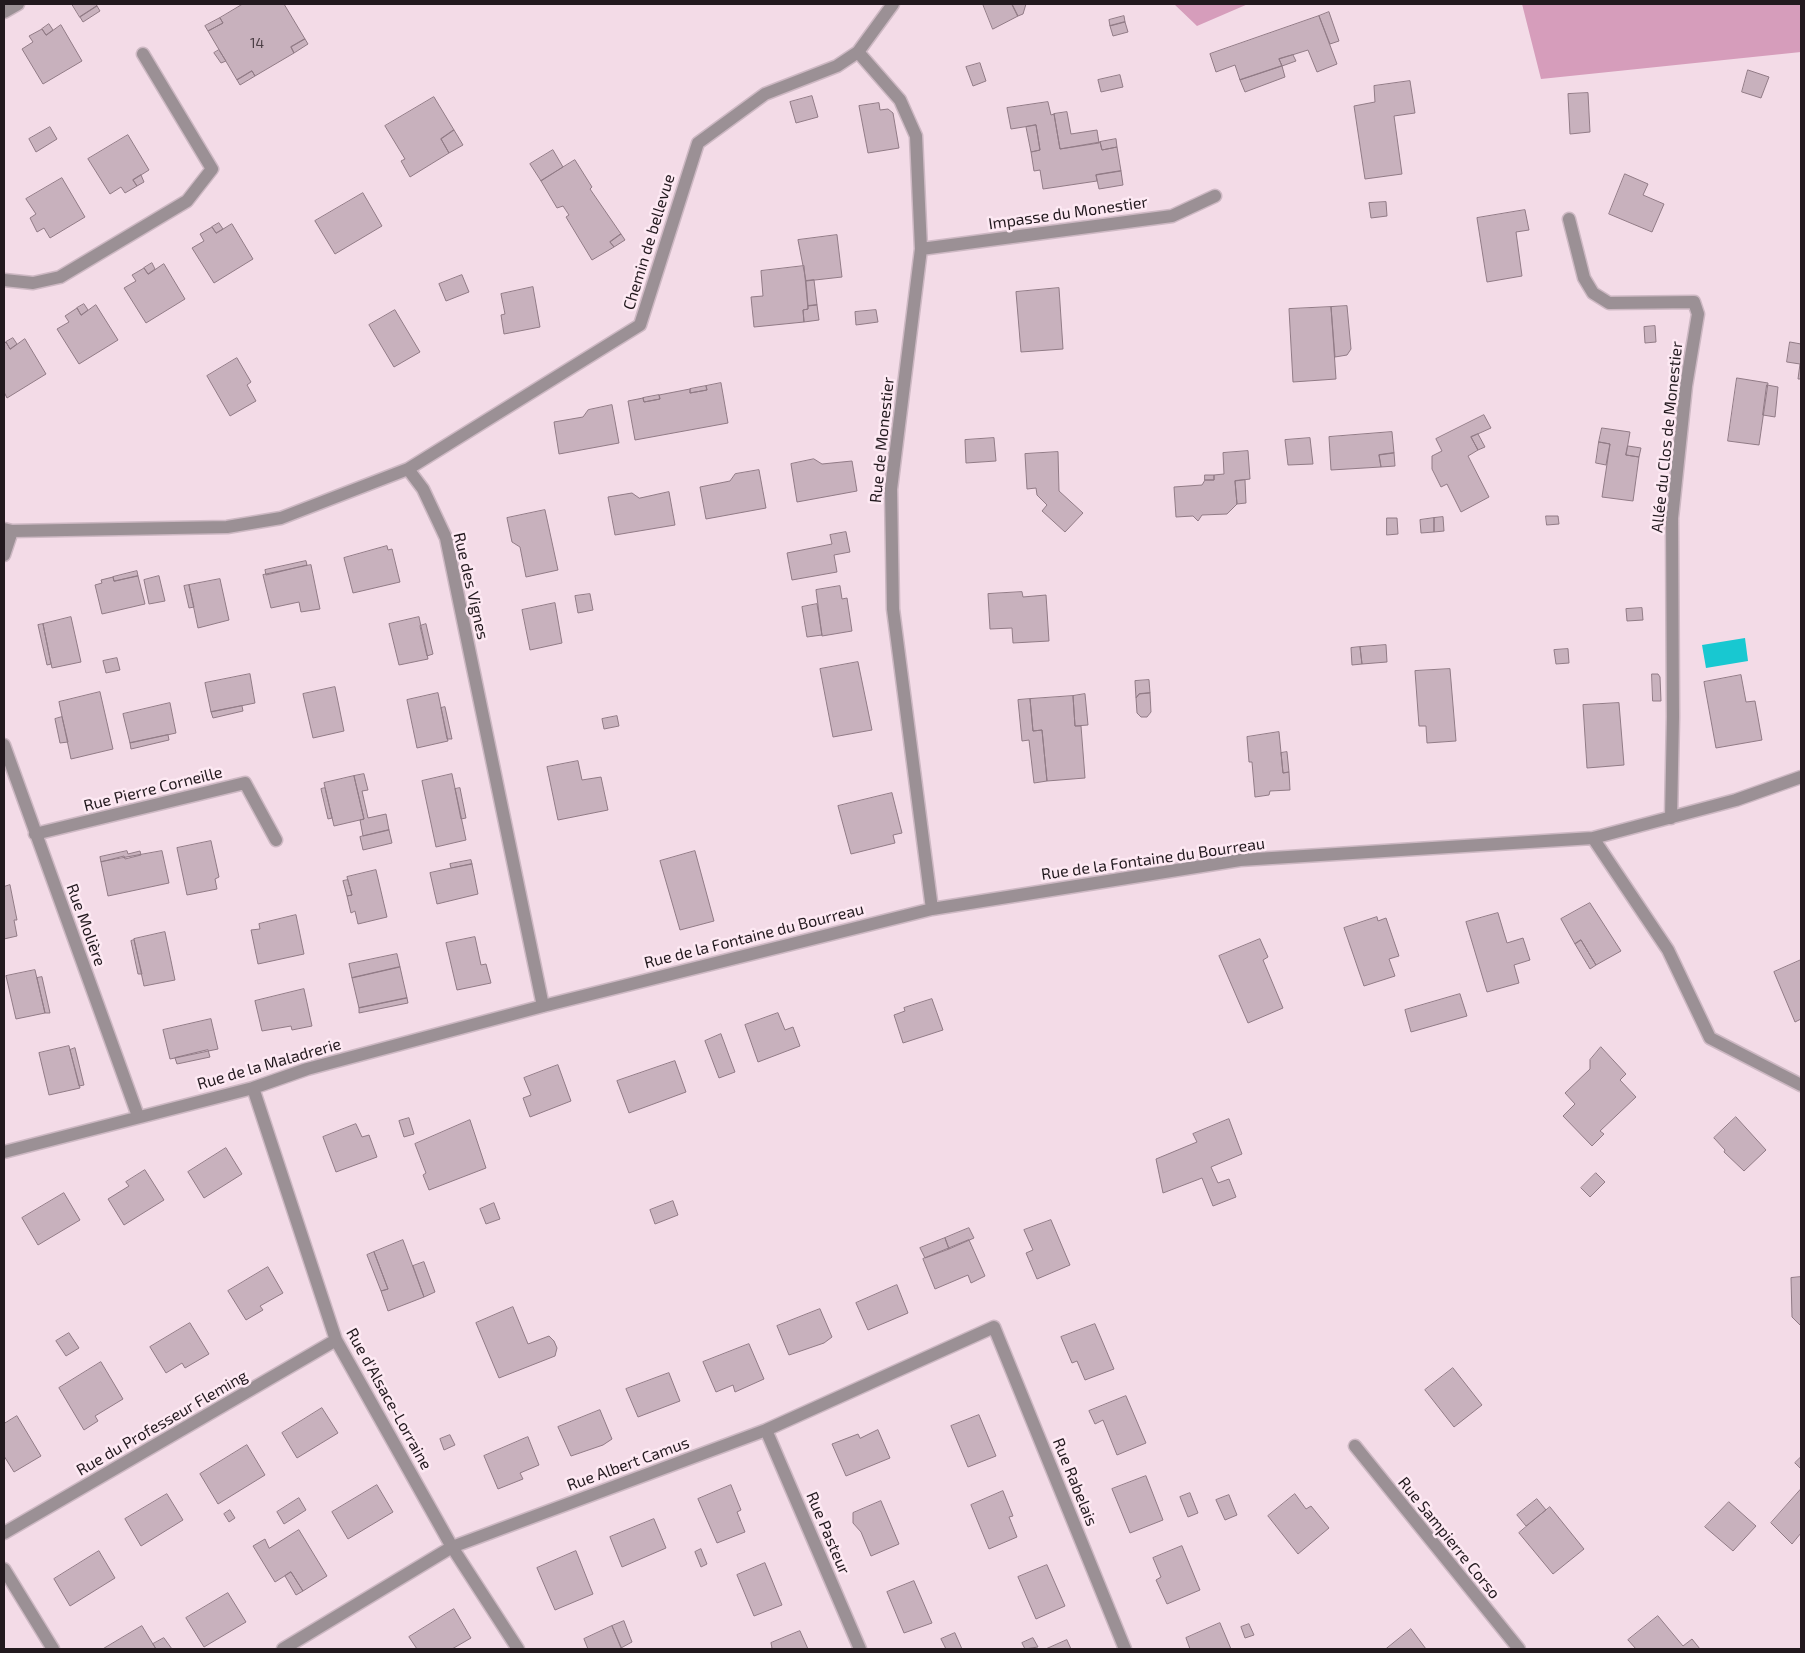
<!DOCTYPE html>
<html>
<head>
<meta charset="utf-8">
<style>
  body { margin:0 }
  #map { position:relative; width:1805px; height:1653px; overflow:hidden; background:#f3dbe7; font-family:"Exo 2",sans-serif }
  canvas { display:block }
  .frame { position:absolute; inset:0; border:5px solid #22191e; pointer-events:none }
</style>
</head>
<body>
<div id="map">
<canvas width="1805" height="1653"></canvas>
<div class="frame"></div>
</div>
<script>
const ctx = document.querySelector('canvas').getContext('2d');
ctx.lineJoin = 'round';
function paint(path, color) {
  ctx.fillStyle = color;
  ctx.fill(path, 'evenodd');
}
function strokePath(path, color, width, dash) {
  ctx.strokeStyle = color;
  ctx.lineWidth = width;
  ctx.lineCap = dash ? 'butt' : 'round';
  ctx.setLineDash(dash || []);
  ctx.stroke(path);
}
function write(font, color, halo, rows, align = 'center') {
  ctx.font = font + ' "Exo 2",sans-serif';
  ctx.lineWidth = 5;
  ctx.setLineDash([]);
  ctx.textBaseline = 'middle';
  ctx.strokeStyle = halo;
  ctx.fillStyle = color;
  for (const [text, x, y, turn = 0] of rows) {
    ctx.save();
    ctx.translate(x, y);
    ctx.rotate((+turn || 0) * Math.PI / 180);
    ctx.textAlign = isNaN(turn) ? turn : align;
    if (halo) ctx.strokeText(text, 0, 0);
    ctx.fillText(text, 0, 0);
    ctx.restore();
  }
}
const green = new Path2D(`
  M1174 4H1248L1197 26Z
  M1522 4H1801V52L1541 79Z`);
const water = new Path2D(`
  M1745 638 1748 661 1706 668 1702 645Z`);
const building = new Path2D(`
  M72 4H96L97 6 80 17Z
  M243 4H284L305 39 291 47 294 53 255 76 252 71 237 80 208 31 223 23 220 18Z
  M983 4H1012L1018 16 993 29Z
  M1012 4H1026L1023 14 1018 16Z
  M97 6 100 11 83 22 80 17Z
  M1329 12 1339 41 1330 44 1319 16Z
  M1124 16 1125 22 1110 26 1109 20Z
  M1319 16 1337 64 1317 72 1308 50 1279 59 1282 66 1240 80 1235 65 1216 72 1210 54Z
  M220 18 223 23 208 31 205 26Z
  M1125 22 1128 32 1113 36 1110 26Z
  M49 24 53 30 46 35 42 29Z
  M61 25 82 61 43 84 22 49 33 42 29 36 42 29 46 35Z
  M305 39 308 44 294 53 291 47Z
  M219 50 226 61 221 63 214 53Z
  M1293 55 1296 61 1282 66 1279 59Z
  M980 63 986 81 973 86 966 67Z
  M1282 66 1285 77 1245 92 1240 80Z
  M1748 70 1769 77 1761 98 1742 92Z
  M252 71 255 76 240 85 237 80Z
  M1120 75 1123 87 1101 92 1098 80Z
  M1410 81 1415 113 1394 116 1402 174 1365 179 1354 106 1375 102 1374 86Z
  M1588 93 1590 132 1570 134 1568 94Z
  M812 96 818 117 796 123 790 102Z
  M434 97 454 130 441 139 449 153 410 177 401 161 405 159 385 126Z
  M1048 102 1051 115 1054 114 1060 149 1100 142 1102 150 1117 147 1121 171 1096 175 1097 181 1043 189 1040 170 1034 171 1031 152 1040 150 1036 125 1011 129 1007 108Z
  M879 103 880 110 888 109 893 113 899 148 868 153 859 106Z
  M1067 112 1071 134 1097 130 1099 143 1060 149 1054 114Z
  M1036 125 1040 150 1031 152 1026 127Z
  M50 127 57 139 36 152 29 139Z
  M454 130 463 145 449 153 441 139Z
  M128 135 149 170 133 180 137 186 125 193 121 187 110 194 88 159Z
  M1116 139 1117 147 1102 150 1100 142Z
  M553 150 563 167 541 181 530 164Z
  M575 160 592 187 590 189 621 234 610 242 614 247 592 260 566 217 569 215 563 206 557 208 541 181Z
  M1121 171 1123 185 1099 189 1096 175Z
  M1625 174 1648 184 1643 195 1664 204 1652 232 1609 214Z
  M141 175 144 182 137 186 133 180Z
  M62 178 85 217 50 238 44 228 37 232 30 218 36 214 26 199Z
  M363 193 382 226 335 254 315 221Z
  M1386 202 1387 216 1371 218 1369 203Z
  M1525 210 1529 230 1516 232 1522 276 1487 282 1477 218Z
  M219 223 223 229 216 233 212 227Z
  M232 224 253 259 214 283 192 248 204 241 200 234 212 227 216 233Z
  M621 234 625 240 614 247 610 242Z
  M837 235 842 277 806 281 798 240Z
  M152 263 155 269 148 274 144 268Z
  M164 264 185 299 146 323 124 288 136 281 132 275 144 268 148 274Z
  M804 266 808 309 803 310 804 322 754 327 751 297 763 296 761 271Z
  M462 275 469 292 446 301 439 284Z
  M814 280 817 305 808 306 806 281Z
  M533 287 540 327 504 334 501 315 505 314 501 294Z
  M1059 288 1063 349 1021 352 1016 292Z
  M84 304 88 310 81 315 77 308Z
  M96 305 118 340 79 364 57 329 69 322 65 316 77 308 81 315Z
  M817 305 819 320 804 322 803 310 808 309V306Z
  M1347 306 1351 349 1347 355 1335 357 1331 307Z
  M1331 307 1336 379 1293 382 1289 309Z
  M395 310 420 352 394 367 369 325Z
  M876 310 878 322 856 325 855 312Z
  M1655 326 1656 342 1645 343 1644 327Z
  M13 338 17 344 10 349 6 342Z
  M25 339 46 374 7 398 4 392V344L6 342 10 349Z
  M1790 342 1801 344V379H1798L1800 364 1787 362Z
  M237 358 251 382 247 385 256 401 230 416 207 376Z
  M1737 378 1768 383 1759 445 1728 441Z
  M721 383 728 423 635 440 628 401 643 398 644 402 660 399 659 395 690 389V393L707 390 706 386Z
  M1767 385 1778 387 1775 417 1763 415Z
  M706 386 707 390 690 393V389Z
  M659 395 660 399 644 402 643 398Z
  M612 405 619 443 559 454 554 422 583 417 588 410Z
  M1484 415 1491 428 1471 437 1478 450 1468 456 1489 497 1461 512 1447 484 1441 487 1432 469V456L1442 451 1436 439Z
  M1602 428 1630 432 1626 455 1639 457 1633 501 1602 497 1610 444 1599 442Z
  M1392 432 1394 453 1379 455 1381 467 1331 470 1329 437Z
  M1478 434 1485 447 1478 450 1471 437Z
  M994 438 996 461 966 463 965 440Z
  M1310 438 1313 464 1288 465 1285 440Z
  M1599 442 1610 444 1606 465 1596 463Z
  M1628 446 1641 448 1639 457 1626 455Z
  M1248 451 1250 479 1235 481 1237 504 1227 514 1202 515 1198 521 1193 516 1176 517 1174 487 1202 485 1205 480H1214V475L1224 474 1223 453Z
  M1058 452 1059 491 1083 513 1065 532 1042 511 1047 505 1037 495 1036 488 1027 489 1025 454Z
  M1394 453 1395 466 1381 467 1379 455Z
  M814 459 822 464 852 461 857 491 797 502 791 464Z
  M759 470 766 508 706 519 700 487 730 481 735 474Z
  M1205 475H1214V480H1205Z
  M1245 480 1246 503 1237 504 1235 481Z
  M669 492 675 525 615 535 608 497 632 493 639 498Z
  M545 510 558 570 526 577 520 547 512 542 507 518Z
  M1546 516H1558L1559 524 1547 525Z
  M1443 517 1444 531 1434 532V518Z
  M1387 518H1397L1398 534 1387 535Z
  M1434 518V532L1421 533 1420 520Z
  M846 532 850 552 834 555 837 572 792 580 787 553 832 544 830 535Z
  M387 546 388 550 392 549 400 582 353 593 344 558Z
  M306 561 307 565 266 575 265 570Z
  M311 565 320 609 301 612 299 602 271 608 263 575Z
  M137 571 138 576 114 581 113 577Z
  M138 576 145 604 102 614 95 585 102 583 101 580 113 577 114 581Z
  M159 576 165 601 149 604 144 580Z
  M220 579 229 620 198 628 189 585Z
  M189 585 194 607 189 608 184 586Z
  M840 586 842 599 847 598 852 631 822 636 816 590Z
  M1022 592 1023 597 1046 595 1049 641 1013 643 1012 628 990 629 988 594Z
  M590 594 593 610 578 613 575 596Z
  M555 603 562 643 530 650 522 610Z
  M817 604 822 635 807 637 802 607Z
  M1642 608 1643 620 1627 621 1626 609Z
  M71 617 81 662 52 668 43 624Z
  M419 617 428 659 399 665 389 624Z
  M43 624 51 664 47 665 38 625Z
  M426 624 433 654 427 656 420 626Z
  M1386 645 1387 662 1362 664 1360 647Z
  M1360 647 1362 664 1352 665 1351 648Z
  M1568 649 1569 663 1556 664 1554 650Z
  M117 658 120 670 106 673 103 661Z
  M858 662 872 730 833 737 820 669Z
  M1450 669 1456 741 1427 743 1426 726H1419L1415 671Z
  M250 674 255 703 211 712 205 683Z
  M1652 674H1658L1660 677 1661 701H1653Z
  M1741 675 1746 702 1755 701 1762 740 1716 748 1704 682Z
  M1149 680 1150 693 1139 694 1136 698 1135 681Z
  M335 687 344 731 313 738 303 694Z
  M100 692 113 749 71 759 59 702Z
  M438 693 448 741 417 748 407 700Z
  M1150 693 1151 712 1147 717H1141L1137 713 1136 698 1139 694Z
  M1085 694 1088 725 1075 726 1073 696Z
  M1073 696 1075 726H1081L1085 778 1047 781 1042 730 1033 731 1030 699Z
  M1030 699 1033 731 1042 730 1047 781 1034 783 1029 740 1022 741 1018 700Z
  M170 703 176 733 130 743 123 714Z
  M1619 703 1624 765 1587 768 1583 705Z
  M242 706 243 711 213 718 211 712Z
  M445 707 452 739H447L441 708Z
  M617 716 619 726 604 729 602 719Z
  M62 717 68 742 60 743 55 719Z
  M1279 732 1283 773 1289 772 1290 790 1270 791 1269 795 1255 797 1252 762H1249L1247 737Z
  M168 735 169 740 131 749 130 743Z
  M1287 752 1289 772 1283 773 1281 753Z
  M578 761 582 780 601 777 608 810 558 820 547 767Z
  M364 774 368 790 362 791 368 818 386 814 389 830 363 836 360 820 364 819 354 776Z
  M452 774 466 840 436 847 422 781Z
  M354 776 364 819 334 826 324 783Z
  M325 788 332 818 328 819 321 789Z
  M460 788 466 818 461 819 455 789Z
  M892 793 902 833 893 835 895 843 851 854 838 806Z
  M389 830 392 843 363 850 360 837Z
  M211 841 219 877 215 879 217 889 187 895 177 848Z
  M127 851 128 854 140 851 141 855 125 859 124 856 101 862 100 857Z
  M162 851 169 883 108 896 101 862Z
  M695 851 714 921 680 930 660 861Z
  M471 860 472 864 451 868 450 864Z
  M472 864 478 894 437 904 430 873Z
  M376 870 387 917 358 924 355 911 351 913 347 896 352 895 347 877Z
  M348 880 352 895 347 896 343 881Z
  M10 885 17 920H14L17 936 4 939V887Z
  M1590 903 1621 951 1596 965 1581 940 1575 944 1561 919Z
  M1498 913 1507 943 1523 938 1530 960 1514 965 1519 983 1487 992 1466 922Z
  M296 915 304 954 258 964 251 930 260 929 259 924Z
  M1377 917 1378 921 1386 918 1399 956 1389 959 1395 976 1364 986 1344 928Z
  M165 932 175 980 144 986 134 939Z
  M475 937 481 965 486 964 491 983 457 990 446 943Z
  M1260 939 1268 957 1263 960 1283 1008 1248 1023 1219 956Z
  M134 940 142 974H138L131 941Z
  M1581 940 1596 965 1590 969 1575 944Z
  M397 954 400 967 352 978 349 964Z
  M1801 960V1019L1795 1022 1774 972Z
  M400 967 407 998 359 1008 352 978Z
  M35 970 45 1013 16 1019 6 976Z
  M42 977 50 1013H45L37 978Z
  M304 989 312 1026 292 1030 291 1026 262 1031 255 1001Z
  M1460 994 1467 1016 1411 1032 1405 1010Z
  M407 998 408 1003 359 1013V1008Z
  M932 999 943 1030 903 1043 894 1015 905 1011 904 1008Z
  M778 1013 785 1030 793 1027 800 1046 758 1062 745 1025Z
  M211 1019 218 1049 170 1059 163 1030Z
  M721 1034 735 1072 719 1078 705 1041Z
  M69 1046 80 1088 49 1095 39 1053Z
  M1601 1047 1626 1074 1620 1080 1636 1097 1600 1131 1604 1134 1592 1146 1563 1116 1575 1104 1565 1093 1590 1069V1060Z
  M75 1048 84 1085 79 1086 70 1050Z
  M208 1050 210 1057 177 1064 175 1058Z
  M675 1061 686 1092 629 1113 617 1081Z
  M558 1065 571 1101 530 1117 523 1098 531 1095 524 1078Z
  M1736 1117 1766 1150 1744 1171 1724 1152 1725 1150 1714 1138Z
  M409 1118 414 1134 404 1137 399 1121Z
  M1229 1119 1242 1154 1211 1167 1218 1183 1229 1179 1236 1197 1213 1206 1202 1178 1163 1193 1156 1159 1197 1142 1193 1134Z
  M470 1120 486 1168 429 1190 423 1175 426 1173 415 1144Z
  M356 1124 362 1137 369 1135 377 1157 336 1172 323 1137Z
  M226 1148 242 1174 204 1198 188 1172Z
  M145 1170 164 1200 124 1225 108 1199 129 1186 126 1182Z
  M1596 1173 1605 1182 1590 1197 1581 1188Z
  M64 1193 80 1220 38 1245 22 1218Z
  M673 1201 678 1215 655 1224 650 1210Z
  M494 1203 500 1219 486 1224 480 1209Z
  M1051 1220 1070 1265 1037 1279 1026 1253 1033 1250 1024 1230Z
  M969 1228 974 1238 949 1249 945 1238Z
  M945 1238 949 1249 925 1258 920 1248Z
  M403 1240 424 1297 388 1311 381 1291 388 1289 374 1252Z
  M969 1240 985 1276 971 1283 968 1275 935 1289 923 1259Z
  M374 1252 388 1289 381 1291 367 1255Z
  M424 1262 435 1292 424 1297 413 1266Z
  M268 1267 283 1293 260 1306 263 1310 246 1320 228 1291Z
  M1801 1277V1326L1792 1317 1791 1278Z
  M897 1285 908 1313 868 1330 856 1303Z
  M513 1307 528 1344 549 1336 554 1341 557 1348 555 1356 499 1378 476 1323Z
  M820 1309 832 1337 824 1343 789 1355 777 1326Z
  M190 1323 209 1354 185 1368 182 1363 166 1373 150 1347Z
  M1095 1324 1114 1369 1085 1380 1077 1361 1072 1363 1061 1337Z
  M69 1333 79 1348 66 1356 56 1341Z
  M749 1344 764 1379 735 1392 733 1385 716 1392 703 1362Z
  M101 1362 123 1399 95 1416 98 1421 84 1430 59 1388Z
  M1453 1368 1482 1405 1454 1427 1425 1390Z
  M669 1373 680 1401 638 1417 626 1389Z
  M1126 1396 1146 1443 1117 1455 1103 1420 1095 1424 1089 1411Z
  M322 1408 338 1433 297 1458 282 1433Z
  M600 1410 612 1439 603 1445 571 1456 558 1427Z
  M979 1415 996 1456 968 1467 951 1426Z
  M17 1416 41 1456 14 1472 4 1456V1424Z
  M878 1430 890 1458 846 1476 832 1444 858 1434 860 1438Z
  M450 1435 455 1445 444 1450 440 1439Z
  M528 1437 539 1465 520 1473 523 1479 498 1489 484 1456Z
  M247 1445 265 1475 218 1504 200 1474Z
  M1801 1457V1469L1795 1463Z
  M1146 1476 1163 1520 1130 1533 1112 1489Z
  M377 1485 393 1512 348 1539 332 1512Z
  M731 1485 741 1510 737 1512 745 1532 717 1543 698 1499Z
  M1801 1489V1533L1792 1544 1771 1523Z
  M1003 1491 1013 1516 1009 1517 1017 1537 989 1549 971 1505Z
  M1190 1493 1198 1513 1188 1517 1180 1497Z
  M167 1494 183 1520 141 1546 125 1519Z
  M1295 1494 1306 1509 1311 1506 1329 1528 1298 1554 1268 1516Z
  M1229 1495 1237 1515 1225 1520 1216 1500Z
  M299 1498 306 1510 284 1524 277 1512Z
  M1537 1499 1546 1510 1526 1526 1517 1515Z
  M881 1501 899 1544 871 1556 861 1532 853 1523V1513Z
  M1729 1502 1756 1526 1733 1551 1705 1527Z
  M1550 1507 1584 1549 1553 1574 1519 1533Z
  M230 1510 235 1518 229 1522 224 1514Z
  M654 1519 666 1548 622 1567 610 1537Z
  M299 1530 327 1576 303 1591 291 1572 275 1582 253 1546 265 1539 269 1548Z
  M1182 1546 1200 1590 1167 1604 1156 1580 1161 1577 1153 1558Z
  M701 1549 707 1564 701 1567 695 1552Z
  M99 1551 115 1578 70 1606 54 1579Z
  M576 1551 593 1594 555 1610 537 1568Z
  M765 1563 782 1605 754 1616 737 1575Z
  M1047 1565 1065 1606 1036 1619 1018 1577Z
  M291 1572 303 1591 296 1595 285 1576Z
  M914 1581 932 1623 904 1633 887 1592Z
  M228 1593 246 1622 204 1647 186 1618Z
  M454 1609 471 1638 452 1649H417L409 1637Z
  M1658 1616 1683 1646 1692 1639 1700 1649H1636L1628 1640Z
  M624 1621 632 1642 621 1648 612 1626Z
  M1220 1623 1231 1649H1190L1186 1638Z
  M1249 1624 1254 1635 1245 1638 1241 1627Z
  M142 1626 156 1649H103Z
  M612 1626 622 1649H588L584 1639Z
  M1411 1629 1426 1649H1386Z
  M800 1631 808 1649H770L772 1648 771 1643Z
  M955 1633 962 1649H946L941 1639Z
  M164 1638 172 1649H156L153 1644Z
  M1033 1638 1038 1647 1025 1649 1022 1643Z
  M1067 1640 1071 1649H1046Z`);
const street = new Path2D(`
  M4 12 18 4
  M858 52 900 100 916 136 921 249 891 489 893 609 932 909
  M1569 219 1584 278 1593 293 1609 303 1694 302 1698 314 1686 386 1672 518 1673 717 1671 818
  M921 249 1172 216 1215 196
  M4 280 33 283 60 277 187 201 212 169 143 54
  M408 469 423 489 446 538 543 1006
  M4 529 12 531 227 527 281 518 408 469 640 325 698 143 765 94 837 66 858 52 893 4
  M4 555 12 531
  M4 745 138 1116
  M35 834 245 783 276 840
  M1593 838 1668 950 1710 1038 1801 1085
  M253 1088 336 1340 452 1547 518 1649
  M4 1152 253 1088 307 1069 543 1006 932 909 1240 860 1593 838 1736 800 1801 777
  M766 1430 860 1649
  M1355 1446 1519 1649
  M4 1533 336 1340
  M4 1569 53 1649
  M283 1649 452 1547 766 1430 994 1327 1125 1649`);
const numberNames = [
  ["14",257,43]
];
const streetNames = [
  ["Impasse du Monestier",1068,213,-8],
  ["Chemin de bellevue",649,242,-73],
  ["Allée du Clos de Monestier",1667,437,-84],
  ["Rue de Monestier",882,440,-84],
  ["Rue des Vignes",471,586,77],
  ["Rue Pierre Corneille",153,789,-14],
  ["Rue de la Fontaine du Bourreau",1153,859,-8],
  ["Rue Molière",86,925,70],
  ["Rue de la Fontaine du Bourreau",754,936,-14],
  ["Rue de la Maladrerie",269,1064,-16],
  ["Rue d'Alsace-Lorraine",389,1399,61],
  ["Rue du Professeur Fleming",162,1423,-30],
  ["Rue Albert Camus",628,1464,-20],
  ["Rue Rabelais",1075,1482,68],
  ["Rue Pasteur",828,1533,67],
  ["Rue Sampierre Corso",1449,1538,51]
];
paint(green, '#d69dbb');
paint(water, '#18c8d1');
paint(building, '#c8b1bd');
strokePath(building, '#917b86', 1);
strokePath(street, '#cdb8c3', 15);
strokePath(street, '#9b9095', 12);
write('14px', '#4c3f46', null, numberNames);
write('16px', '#22191e', '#fde9f3', streetNames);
</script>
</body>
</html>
